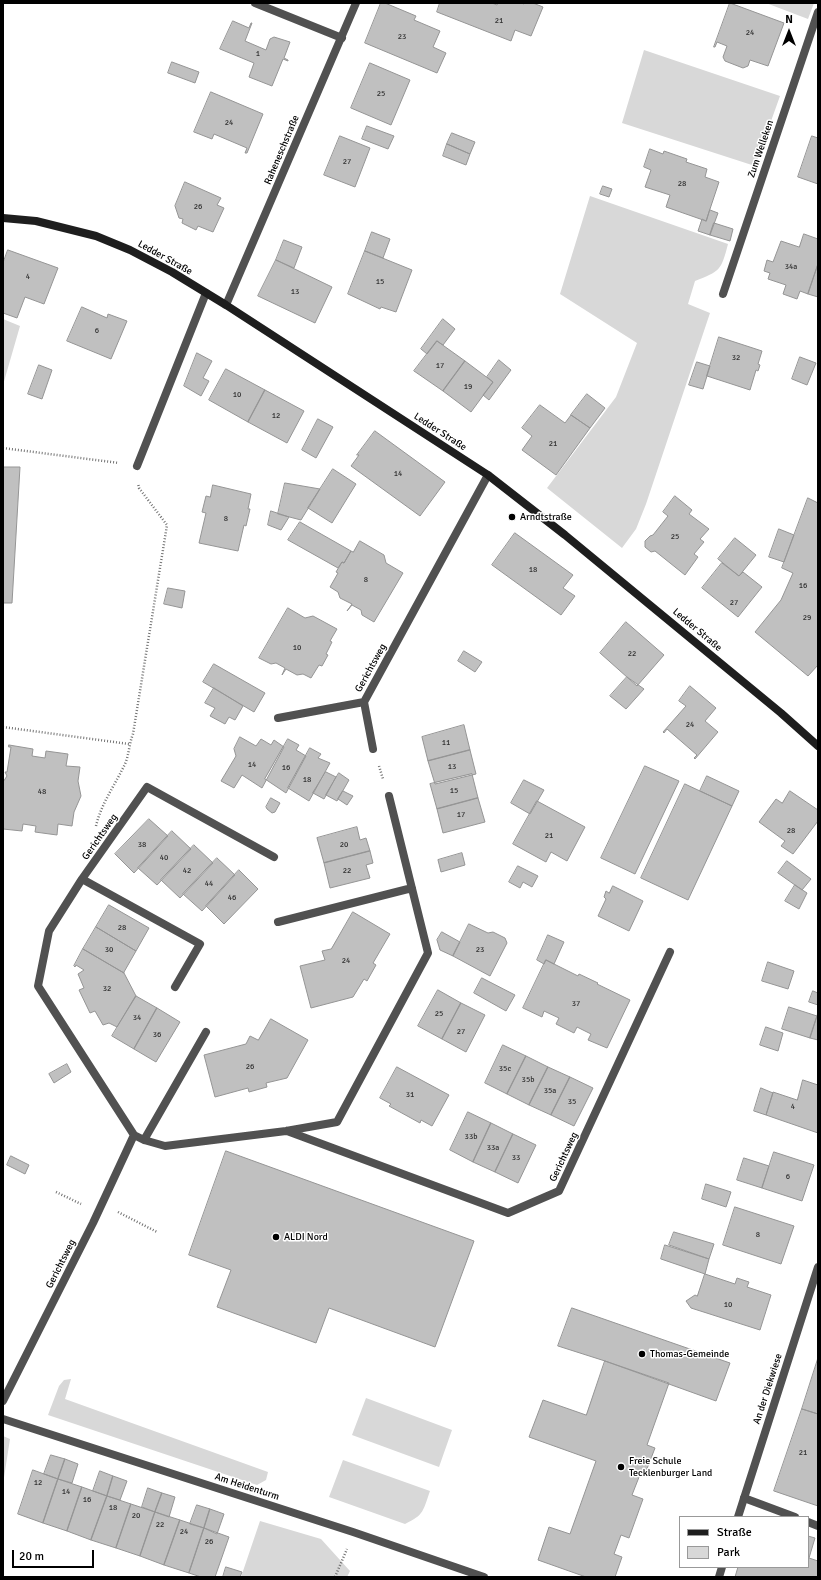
<!DOCTYPE html>
<html>
<head>
<meta charset="utf-8">
<style>
  body { margin:0 }
  #map { position:relative; width:821px; height:1580px; overflow:hidden; background:#fff; font-family:Signika,sans-serif }
  canvas { display:block }
  .frame { position:absolute; inset:0; border:4px solid #000; pointer-events:none }
  .legend { position:absolute; left:679px; top:1516px; width:130px; height:52px; box-sizing:border-box; background:#fff; border:1px solid #999; margin:0; padding:5px 7px; list-style:none; font-size:12px; color:#000 }
  .legend li { display:flex; align-items:center; gap:8px; height:20px }
  .legend b { width:20px; border:1px solid #999 }
  .north { position:absolute; left:769px; top:12px; width:40px; height:40px; -webkit-text-stroke:3px #fff; paint-order:stroke; rotate:0deg; font-size:11px; font-weight:700; line-height:16px; text-align:center; color:#000 }
  .north::after { content:''; display:block; margin:auto; width:14px; height:18px; background:#000; clip-path:polygon(50% 0,100% 100%,50% 72%,0 100%) }
  .scale { position:absolute; left:12px; top:1550px; width:82px; height:18px; box-sizing:border-box; border:2px solid #000; border-top:0; padding-left:5px; font-size:12px; line-height:14px; white-space:nowrap; color:#000; -webkit-text-stroke:3px #fff; paint-order:stroke }
</style>
</head>
<body>
<div id="map">
<canvas width="821" height="1580"></canvas>
<div class="frame"></div>
<ul class="legend">
<li><b style="height:5px;background:#1e1e1e"></b>Straße</li>
<li><b style="height:11px;background:#d8d8d8"></b>Park</li>
</ul>
<div class="north">N</div>
<div class="scale">20 m</div>
</div>
<script>
const ctx = document.querySelector('canvas').getContext('2d');
ctx.lineJoin = 'round';
function paint(path, color) {
  ctx.fillStyle = color;
  ctx.fill(path, 'evenodd');
}
function strokePath(path, color, width, dash) {
  ctx.strokeStyle = color;
  ctx.lineWidth = width;
  ctx.lineCap = dash ? 'butt' : 'round';
  ctx.setLineDash(dash || []);
  ctx.stroke(path);
}
function write(font, color, halo, rows, align = 'center') {
  ctx.font = font + ' Signika,sans-serif';
  ctx.lineWidth = 3;
  ctx.setLineDash([]);
  ctx.textBaseline = 'middle';
  ctx.strokeStyle = halo;
  ctx.fillStyle = color;
  for (const [text, x, y, turn = 0] of rows) {
    ctx.save();
    ctx.translate(x, y);
    ctx.rotate((+turn || 0) * Math.PI / 180);
    ctx.textAlign = isNaN(turn) ? turn : align;
    if (halo) ctx.strokeText(text, 0, 0);
    ctx.fillText(text, 0, 0);
    ctx.restore();
  }
}
const green = new Path2D(`
  M766 3H814L808 19Z
  M644 50 780 96 755 166 622 123Z
  M590 196 728 244C721 271 720 271 695 281L688 304 710 313 646 504 636 529 622 548 547 488 616 397 637 343 560 294Z
  M3 319 20 326 3 385Z
  M71 1379 65 1399 268 1472 266 1480 257 1485 48 1415 59 1386 64 1380Z
  M366 1398 452 1430 439 1467 352 1435Z
  M3 1436 10 1439 3 1484Z
  M343 1460 430 1491C423 1511 424 1515 405 1524L329 1497Z
  M260 1521 321 1539 350 1571 347 1577H241Z`);
const building = new Path2D(`
  M381 3H385L416 16 414 20 440 31 433 47 446 53 437 73 365 43Z
  M440 3H492L497 5 498 3H521L524 4 525 3H533L543 7 531 36 515 30 511 41 437 12Z
  M730 3 784 23 768 66 750 60 748 66 743 68 725 61 723 57 727 46 717 42 715 47H714Z
  M233 21 249 28 251 23H252L245 41 266 50 270 39 274 37 290 42 284 58 288 60V61L283 59 272 86 249 77 254 63 220 49Z
  M172 62 199 72 195 83 168 73Z
  M370 63 410 80 391 125 351 108Z
  M211 92 263 114 247 153H245L247 148 214 134 212 139 194 132Z
  M367 126 394 136 388 149 362 139Z
  M452 133 475 142 470 154 447 144Z
  M340 136 370 148 355 187 324 175Z
  M812 136 818 138V184L798 177Z
  M447 144 470 154 466 165 443 156Z
  M650 149 663 154 664 151 687 159 686 162 707 169 705 177 719 182 706 221 666 207 670 195 645 187 651 170 644 167Z
  M185 182 221 198 217 205 224 208 213 232 198 226 196 230 182 223 183 219 179 218 175 206Z
  M603 186 612 189 609 197 600 194Z
  M710 210 718 213 710 235 698 231 702 219 706 221Z
  M714 223 733 229 730 241 710 235Z
  M372 232 390 239 383 258 365 251Z
  M804 234 818 239V264L808 294 800 291 797 299 783 294 786 285 768 279 770 273 764 271 767 260 773 262 781 241 799 247Z
  M284 240 302 247 294 268 276 260Z
  M8 250 58 268 44 304 25 297 17 318 3 313V263Z
  M365 251 412 270 396 312 381 307 380 309 348 294Z
  M276 260 332 287 315 323 258 296Z
  M818 264V297L808 294Z
  M82 307 107 318 108 314 127 321 111 359 67 341Z
  M443 319 455 329 443 345 437 341 427 354 421 349Z
  M719 337 762 351 758 364 760 365 758 371 756 370 750 390 707 376Z
  M437 341 465 361 443 391 414 371Z
  M197 353 212 361 203 378 209 381 201 396 184 386Z
  M800 357 816 363 807 385 792 379Z
  M499 360 511 370 489 400 483 395 493 382 487 377Z
  M465 361 493 382 471 412 443 391Z
  M697 362 710 366 703 389 689 385Z
  M39 365 52 370 42 399 28 394Z
  M226 369 265 390 248 422 209 400Z
  M265 390 304 411 287 443 248 422Z
  M587 394 605 408 590 428 571 415Z
  M540 405 565 423 571 415 590 428 556 475 522 450 532 436 522 428Z
  M318 419 333 427 316 458 302 450Z
  M375 431 445 482 420 516 351 466 359 455H357Z
  M3 467H20L12 603H3Z
  M333 469 356 484 332 523 308 508Z
  M285 483 320 489 301 520 278 514Z
  M213 485 251 494 248 509H250L246 526 244 525 238 551 199 543 206 513 202 512 206 496 210 497Z
  M675 496 692 510 689 514 709 529 700 539 704 542 694 554 698 557 685 575 655 551 651 552 645 547V541L650 536 653 535 668 516 663 512Z
  M808 498 818 503V665L808 676 755 632 781 600 793 573 782 568Z
  M271 511 289 517 281 530 268 525Z
  M300 522 351 551 344 563 342 562 338 568 288 540Z
  M779 529 794 535 784 562 769 557Z
  M515 533 573 575 563 588 575 596 561 615 492 565Z
  M735 538 756 555 739 576 718 559Z
  M360 541 384 555 386 563 403 573 374 622 362 615 361 610 352 605 347 611 352 604 340 598 338 592 330 587 338 573 336 572 342 562 344 563 351 551 353 552Z
  M722 563 739 576 743 572 762 587 738 617 702 588Z
  M168 588 185 591 182 608 164 604Z
  M288 608 305 618 313 616 337 629 330 641 332 642 326 654 328 655 322 666 319 665 311 678 303 674 297 675 286 669 282 675 285 668 276 663 271 664 259 658Z
  M626 622 664 655 637 686 600 653Z
  M464 651 482 662 475 672 458 661Z
  M214 664 265 693 254 712 203 682Z
  M627 677 644 689 626 709 610 696Z
  M690 686 716 708 705 721 718 732 695 759 694 758 697 755 667 729 664 733 663 732 686 706 679 701Z
  M214 688 243 706 235 720 229 717 225 724 210 716 215 708 205 703Z
  M464 725 470 750 428 761 422 737Z
  M240 737 256 746 261 739 271 745 274 740 284 747 262 788 242 775 234 788 221 781 236 756 234 749Z
  M288 739 299 745 296 750 306 756 286 793 265 779Z
  M9 745 33 749 32 756 45 758 46 751 68 754 66 766 80 767 78 781 81 796 74 812 72 826 58 824 57 835 35 832 36 826 23 824 22 831 3 829V782L7 776 5 772H7L11 747H9Z
  M310 748 321 754 318 758 330 763 309 801 288 788Z
  M470 750 476 774 435 784 428 761Z
  M645 766 679 781 635 874 601 858Z
  M326 772 336 777 324 799 313 793Z
  M339 773 349 780 337 801 326 795Z
  M472 774 478 798 437 809 430 784Z
  M707 776 739 791 732 806 700 791Z
  M524 780 544 790 530 814 511 803Z
  M685 784 732 806 688 900 641 878Z
  M343 791 353 796 347 805 338 799Z
  M790 791 818 810V821L793 854 781 846 785 841 759 822 776 799 782 803Z
  M271 798 280 803 275 812 272 813 267 809 266 807Z
  M478 798 485 822 443 833 437 809Z
  M537 801 585 827 567 861 551 852 546 862 513 844Z
  M149 819 168 836 134 873 115 854Z
  M357 827 360 840 366 838 370 851 324 863 317 838Z
  M172 831 191 849 157 885 138 868Z
  M194 845 213 863 180 898 161 880Z
  M370 851 373 863 366 865 370 878 330 888 324 863Z
  M462 853 465 865 441 872 438 860Z
  M217 858 235 875 202 911 183 894Z
  M787 861 811 879 802 890 778 873Z
  M518 866 538 876 532 887 523 882 520 888 509 882Z
  M239 870 258 889 224 924 206 906Z
  M795 885 807 893 799 909 785 901Z
  M613 886 643 901 629 931 598 916 606 899 604 897 606 891 609 893Z
  M109 905 149 928 136 951 96 927Z
  M353 912 390 934 373 963 376 965 367 981 364 979 353 997 311 1008 300 966 325 960 322 951 331 949Z
  M469 924 488 933 493 932 505 938 507 943 490 976 453 956Z
  M96 927 136 951 124 972V973L83 949Z
  M442 932 460 942 453 956 440 950 437 940Z
  M548 935 564 942 554 964 546 960 544 964 537 960Z
  M83 949 124 973 136 996 117 1027 109 1023 103 1025 95 1011 90 1013 79 990 84 988 78 974 84 970 76 965 75 967 74 966Z
  M546 960 578 976 579 974 598 983 597 984 630 1000 607 1048 588 1040 591 1034 577 1027 574 1033 556 1024 559 1018 544 1011 542 1017 523 1008Z
  M768 962 794 971 788 989 762 981Z
  M482 978 515 995 506 1011 474 993Z
  M438 990 461 1003 442 1039 418 1026Z
  M813 991 818 993V1005L809 1002Z
  M136 996 157 1008 134 1049 112 1036Z
  M461 1003 485 1015 466 1052 442 1039Z
  M789 1007 817 1016 810 1038 782 1029Z
  M157 1008 180 1022 156 1062 134 1049Z
  M818 1013V1040L810 1038Z
  M271 1019 308 1040 287 1078 266 1083 267 1087 249 1092 248 1088 215 1097 204 1055 246 1044 250 1036 258 1040Z
  M766 1027 783 1033 778 1051 760 1045Z
  M503 1045 526 1056 507 1094 485 1083Z
  M526 1056 548 1067 529 1105 507 1094Z
  M67 1064 71 1072 54 1083 49 1074Z
  M397 1067 449 1095 432 1126 421 1120 420 1123 389 1106 391 1104 380 1098Z
  M548 1067 570 1077 551 1115 529 1105Z
  M570 1077 593 1088 574 1126 551 1115Z
  M803 1080 818 1085V1133L766 1115 773 1092 797 1100Z
  M761 1088 773 1093 766 1115 754 1111Z
  M468 1112 491 1123 473 1162 450 1150Z
  M491 1123 513 1134 495 1172 473 1162Z
  M513 1134 536 1145 518 1183 495 1172Z
  M226 1151 474 1241 435 1347 329 1308 316 1343 217 1307 231 1270 189 1255Z
  M774 1152 814 1165 802 1201 762 1188Z
  M11 1156 29 1165 25 1174 7 1165Z
  M744 1158 769 1166 762 1188 737 1180Z
  M706 1184 731 1192 726 1207 702 1199Z
  M735 1207 794 1226 781 1264 723 1245Z
  M674 1232 714 1244 709 1259 669 1245Z
  M665 1245 709 1259 705 1274 661 1259Z
  M705 1274 735 1284 737 1278 749 1282 747 1287 771 1295 760 1330 691 1308 686 1301 695 1295 697 1296Z
  M572 1308 730 1363 716 1401 605 1361 558 1346Z
  M818 1358V1414L802 1409Z
  M605 1361 669 1383 647 1445 655 1448 645 1474 641 1472 632 1495 643 1499 629 1538 621 1535 614 1554 622 1557 615 1577H586L538 1560 549 1527 570 1534 596 1461 529 1437 543 1400 586 1415Z
  M802 1409 818 1414V1506L774 1491Z
  M51 1455 65 1459 58 1479 44 1474Z
  M65 1459 78 1464 72 1483 58 1479Z
  M33 1470 58 1479 43 1523 18 1514Z
  M100 1471 113 1476 107 1496 93 1491Z
  M113 1476 127 1481 120 1500 107 1496Z
  M58 1479 82 1487 67 1531 43 1523Z
  M82 1487 107 1496 91 1540 67 1531Z
  M148 1488 162 1493 155 1512 142 1507Z
  M162 1493 175 1497 169 1517 155 1512Z
  M107 1496 131 1504 116 1548 91 1540Z
  M131 1504 155 1512 140 1556 116 1548Z
  M197 1505 210 1509 204 1528 190 1524Z
  M210 1509 224 1514 217 1534 204 1528Z
  M155 1512 180 1520 164 1565 140 1556Z
  M180 1520 204 1528 189 1573 164 1565Z
  M204 1528 229 1537 215 1577H201L189 1573Z
  M808 1536 815 1538 809 1558 818 1561V1577H735L738 1567H808Z
  M226 1567 242 1572 240 1577H223Z`);
const path = new Path2D(`
  M3 448 119 463
  M3 727 129 744
  M379 766 383 779
  M96 826C101 804 115 785 125 764 129 755 129 744 133 734L167 525 139 488 138 483
  M56 1192 81 1204
  M118 1212 157 1232
  M335 1577 347 1549`);
const service = new Path2D(`
  M255 3 342 38
  M137 466 206 293
  M744 1498 795 1517
  M808 1522 818 1526`);
const minor = new Path2D(`
  M723 294 818 12
  M226 305 356 3
  M278 718 364 702
  M373 749 364 702 488 475
  M274 857 147 787 82 879 49 931 38 986 134 1135 144 1140 165 1146 286 1131 337 1122 428 953 389 796
  M82 879 200 944 175 987
  M278 922 412 888
  M287 1131 508 1213 559 1191 670 952
  M144 1140 206 1032
  M3 1401 93 1223 134 1135
  M3 1419 353 1532 484 1577
  M738 1517 818 1267
  M719 1577 722 1567`);
const secondary = new Path2D(`
  M3 218 36 221 96 236 130 250 172 272 226 305 488 475 565 535 781 713 818 746`);
const markers = [
  [512,517,4,"#000"],
  [276,1237,4,"#000"],
  [642,1354,4,"#000"],
  [621,1467,4,"#000"]
];
const numberNames = [
  ["21",499,21],
  ["24",750,33],
  ["23",402,37],
  ["1",258,54],
  ["25",381,94],
  ["24",229,123],
  ["27",347,162],
  ["28",682,184],
  ["26",198,207],
  ["34a",791,267],
  ["4",28,277],
  ["15",380,282],
  ["13",295,292],
  ["6",97,331],
  ["32",736,358],
  ["17",440,366],
  ["19",468,387],
  ["10",237,395],
  ["12",276,416],
  ["21",553,444],
  ["14",398,474],
  ["8",226,519],
  ["25",675,537],
  ["18",533,570],
  ["8",366,580],
  ["16",803,586],
  ["27",734,603],
  ["29",807,618],
  ["10",297,648],
  ["22",632,654],
  ["24",690,725],
  ["11",446,743],
  ["14",252,765],
  ["13",452,767],
  ["16",286,768],
  ["18",307,780],
  ["15",454,791],
  ["48",42,792],
  ["17",461,815],
  ["28",791,831],
  ["21",549,836],
  ["38",142,845],
  ["20",344,845],
  ["40",164,858],
  ["42",187,871],
  ["22",347,871],
  ["44",209,884],
  ["46",232,898],
  ["28",122,928],
  ["30",109,950],
  ["23",480,950],
  ["24",346,961],
  ["32",107,989],
  ["37",576,1004],
  ["25",439,1014],
  ["34",137,1018],
  ["27",461,1032],
  ["36",157,1035],
  ["26",250,1067],
  ["35c",505,1069],
  ["35b",528,1080],
  ["35a",550,1091],
  ["31",410,1095],
  ["35",572,1102],
  ["4",793,1107],
  ["33b",471,1137],
  ["33a",493,1148],
  ["33",516,1158],
  ["6",788,1177],
  ["8",758,1235],
  ["10",728,1305],
  ["21",803,1453],
  ["12",38,1483],
  ["14",66,1492],
  ["16",87,1500],
  ["18",113,1508],
  ["20",136,1516],
  ["22",160,1525],
  ["24",184,1532],
  ["26",209,1542]
];
const streetNames = [
  ["Zum Welleken",761,149,-71],
  ["Raheneschstraße",282,150,-67],
  ["Ledder Straße",165,258,29],
  ["Ledder Straße",440,432,33],
  ["Ledder Straße",697,630,40],
  ["Gerichtsweg",371,668,-61],
  ["Gerichtsweg",100,837,-55],
  ["Gerichtsweg",564,1157,-65],
  ["Gerichtsweg",61,1264,-63],
  ["An der Diekwiese",768,1389,-72],
  ["Am Heidenturm",247,1487,18]
];
const poiNames = [
  ["Arndtstraße",520,517],
  ["ALDI Nord",284,1237],
  ["Thomas-Gemeinde",650,1354],
  ["Freie Schule",629,1461],
  ["Tecklenburger Land",629,1473]
];
paint(green, '#d8d8d8');
paint(building, '#c0c0c0');
strokePath(building, '#959595', 1);
strokePath(path, '#737373', 2.5, [1, 2]);
strokePath(service, '#515151', 8);
strokePath(minor, '#515151', 8);
strokePath(secondary, '#1e1e1e', 8);
for (const [x, y, r, color] of markers) {
  const dot = new Path2D();
  dot.arc(x, y, r, 0, 2 * Math.PI);
  ctx.fillStyle = color;
  ctx.fill(dot);
  strokePath(dot, '#fff', 1.5);
}
write('8px', '#303030', null, numberNames);
write('10px', '#000', '#fff', streetNames);
write('10px', '#000', '#fff', poiNames, 'left');
</script>
</body>
</html>
